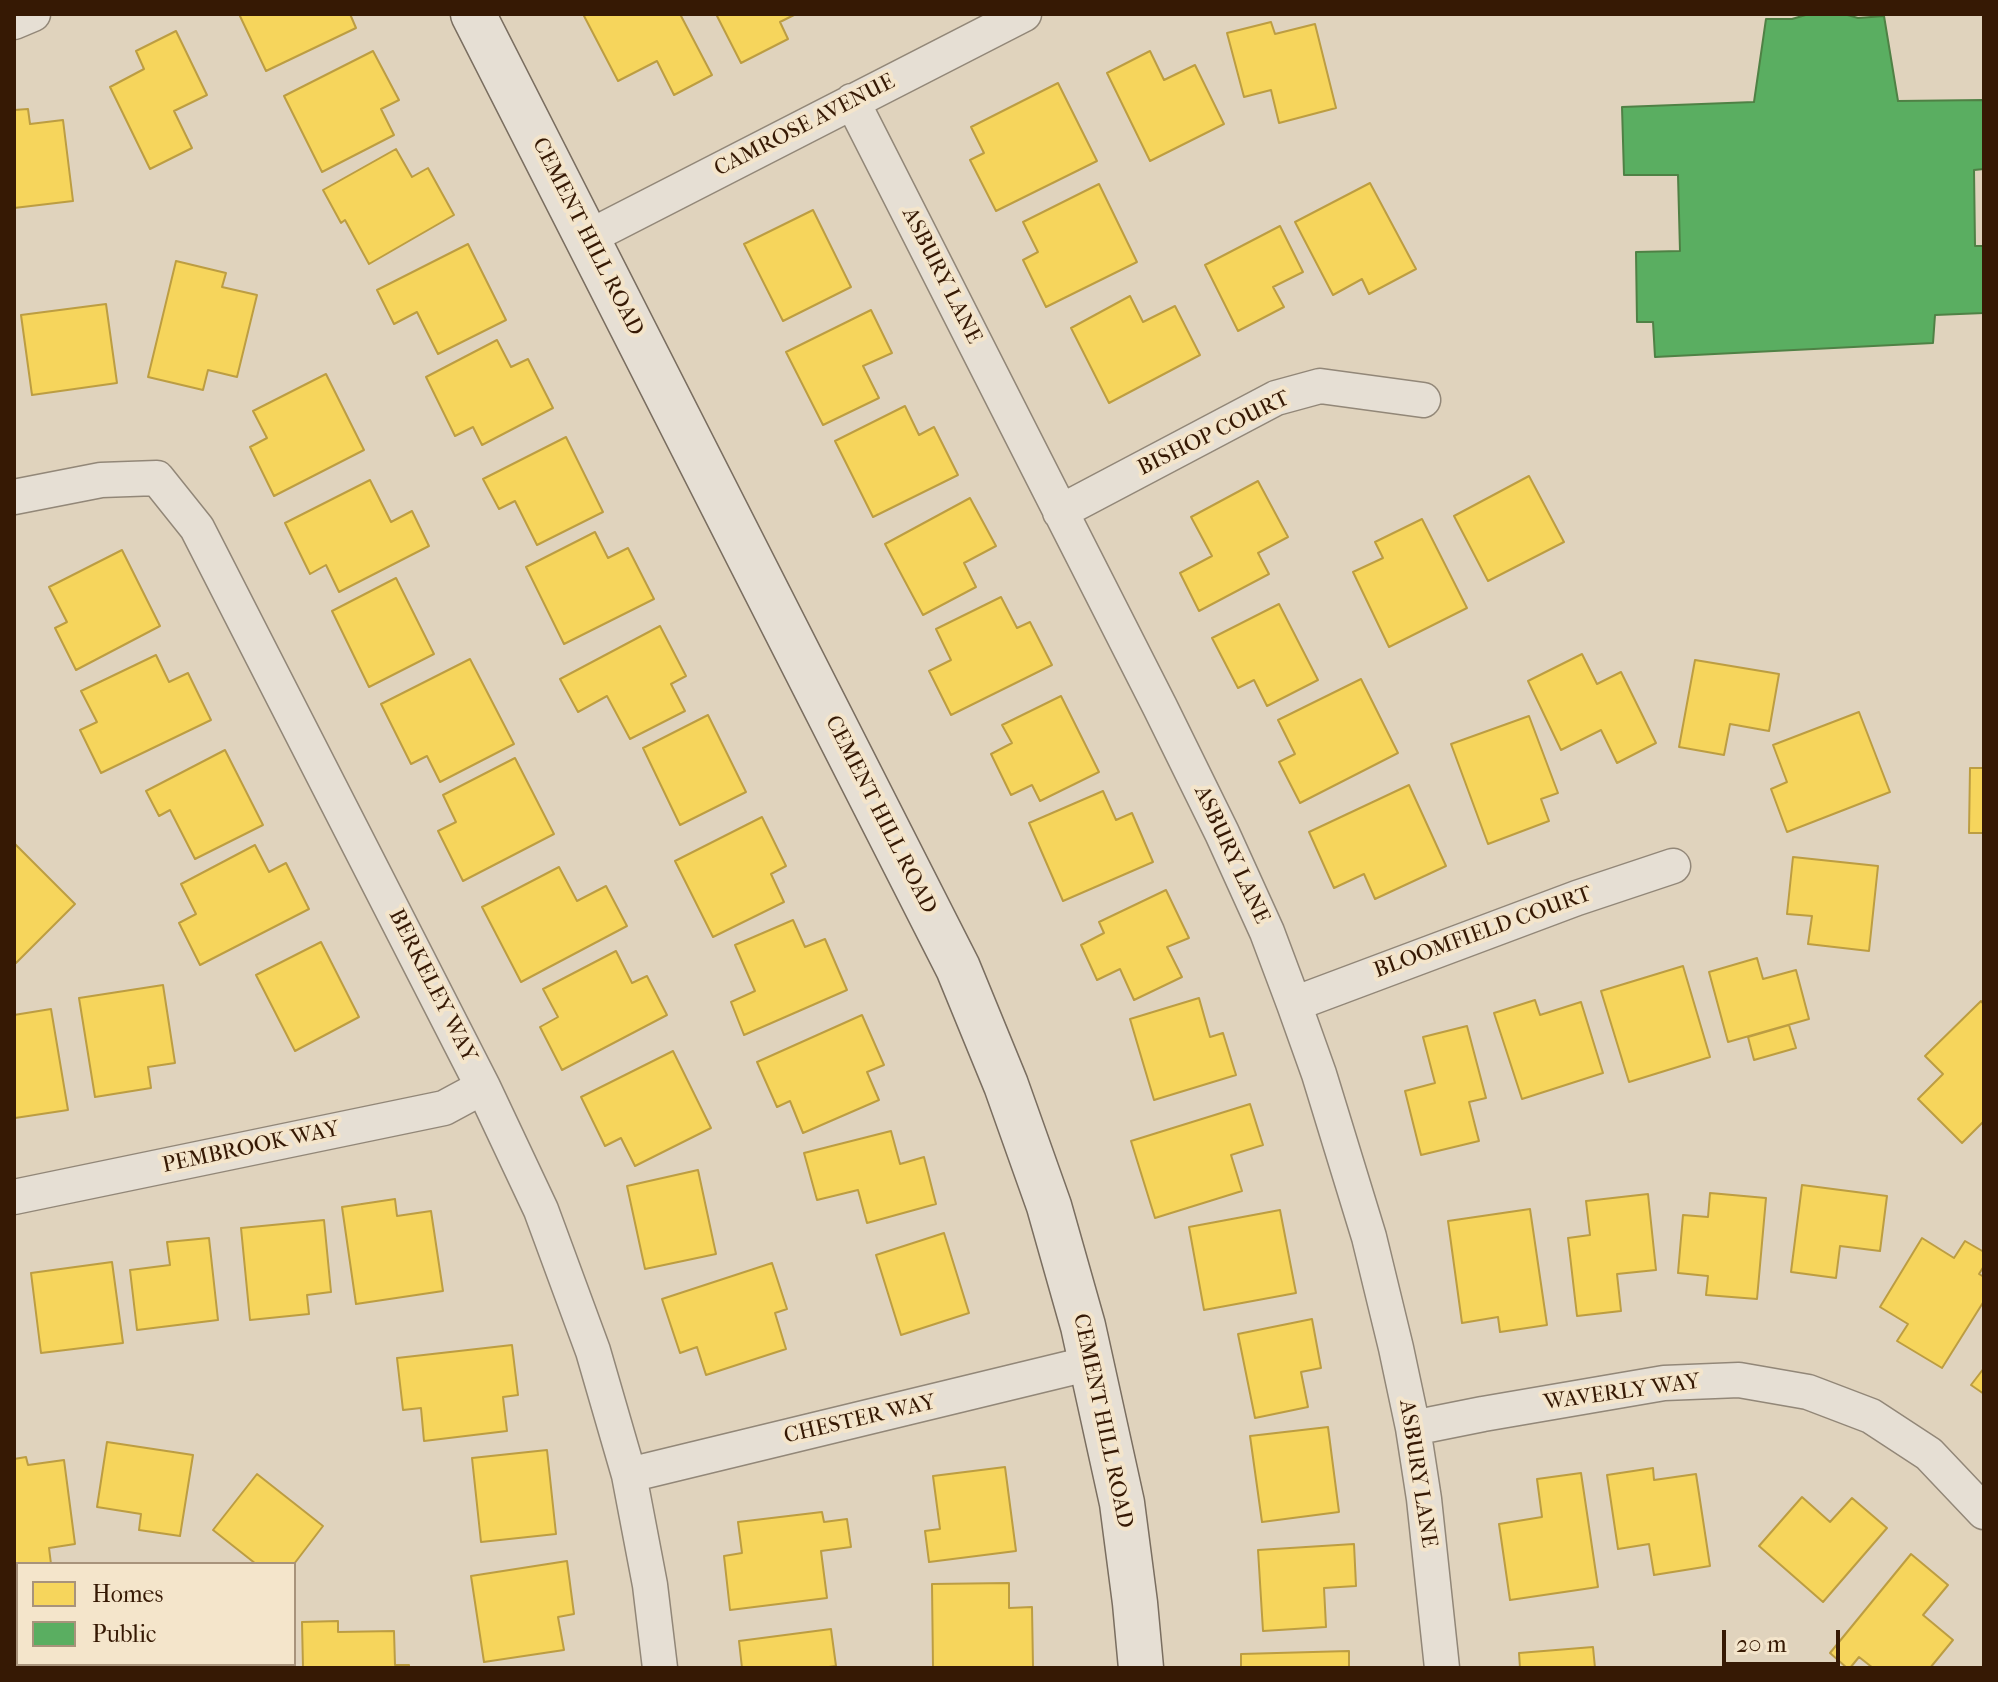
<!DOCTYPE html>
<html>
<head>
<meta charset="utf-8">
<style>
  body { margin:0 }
  #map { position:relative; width:1998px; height:1682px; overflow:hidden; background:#e0d3bd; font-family:"IM FELL French Canon",serif }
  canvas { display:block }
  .frame { position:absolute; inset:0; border:16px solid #361904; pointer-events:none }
  .legend { position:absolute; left:16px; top:1562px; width:280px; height:104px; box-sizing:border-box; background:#f4e5cb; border:2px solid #a8937b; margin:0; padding:10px 14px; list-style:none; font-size:24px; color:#361904 }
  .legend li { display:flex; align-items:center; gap:16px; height:40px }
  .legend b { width:40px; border:2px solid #a8937b }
  .scale { position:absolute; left:1722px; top:1630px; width:118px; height:36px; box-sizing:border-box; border:4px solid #361904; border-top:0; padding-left:10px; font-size:24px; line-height:28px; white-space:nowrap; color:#361904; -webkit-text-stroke:6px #f4e5cb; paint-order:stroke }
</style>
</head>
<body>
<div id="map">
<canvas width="1998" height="1682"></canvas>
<div class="frame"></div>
<ul class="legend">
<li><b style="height:22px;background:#f6d55c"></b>Homes</li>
<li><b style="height:22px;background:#5aae61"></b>Public</li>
</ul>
<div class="scale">20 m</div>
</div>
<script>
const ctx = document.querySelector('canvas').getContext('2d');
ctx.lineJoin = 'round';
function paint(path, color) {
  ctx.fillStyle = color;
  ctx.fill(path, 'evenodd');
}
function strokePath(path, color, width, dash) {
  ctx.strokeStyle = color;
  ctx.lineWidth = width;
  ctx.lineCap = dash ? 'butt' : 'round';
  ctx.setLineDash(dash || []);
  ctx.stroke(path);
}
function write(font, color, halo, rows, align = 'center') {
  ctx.font = font + ' "IM FELL French Canon",serif';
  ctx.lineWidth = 8;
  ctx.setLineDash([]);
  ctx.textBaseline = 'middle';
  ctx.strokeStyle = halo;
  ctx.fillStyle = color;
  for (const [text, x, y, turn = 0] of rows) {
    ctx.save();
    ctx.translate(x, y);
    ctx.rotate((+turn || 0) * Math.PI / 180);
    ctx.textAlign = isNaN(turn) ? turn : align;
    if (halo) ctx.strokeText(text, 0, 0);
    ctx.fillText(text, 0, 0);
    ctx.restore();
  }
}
const homes = new Path2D(`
  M239 14H350L356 28 266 71Z
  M583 14H680L712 75 674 95 657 61 618 81Z
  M716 14H796L780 22 788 39 741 63Z
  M1271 22 1275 34 1315 24 1336 108 1279 123 1271 90 1244 97 1227 33Z
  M176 31 207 95 174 111 192 148 150 169 110 87 144 69 136 51Z
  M373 51 399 100 381 109 394 135 322 172 284 96Z
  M1150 51 1164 80 1195 65 1224 124 1150 161 1107 73Z
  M1058 83 1097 161 996 211 970 160 984 153 971 127Z
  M28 109 30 124 63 120 73 201 14 208V110Z
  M396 149 412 177 428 168 454 215 369 264 345 220 341 223 323 190Z
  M1370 183 1416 269 1369 294 1362 279 1333 295 1295 222Z
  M1099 184 1137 262 1046 307 1023 260 1038 252 1023 222Z
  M813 210 851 287 783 321 744 244Z
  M1280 226 1303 272 1273 287 1284 307 1238 331 1205 265Z
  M468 244 506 320 438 354 417 312 394 324 377 290Z
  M176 261 226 273 222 287 257 295 237 377 208 370 203 390 148 377Z
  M1130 296 1143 322 1175 306 1200 355 1109 403 1071 328Z
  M106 304 117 383 32 395 21 315Z
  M871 310 892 353 863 366 879 398 823 425 786 352Z
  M497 340 511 367 528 359 553 408 482 445 473 427 455 436 426 377Z
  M326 374 364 450 274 496 250 447 267 438 253 411Z
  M905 406 919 435 934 427 958 475 873 517 835 441Z
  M566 437 603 512 537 545 515 501 499 509 483 479Z
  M1529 476 1564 542 1488 581 1454 516Z
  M370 480 391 522 412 511 429 546 339 592 326 565 310 574 285 523Z
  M1258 481 1288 537 1258 553 1269 574 1199 611 1180 573 1212 556 1191 517Z
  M970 498 996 546 964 563 976 587 923 615 885 544Z
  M1422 519 1467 608 1389 647 1353 572 1383 558 1375 542Z
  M595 532 608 558 628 548 654 599 564 644 526 567Z
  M122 550 160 626 76 670 55 628 67 622 49 587Z
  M396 578 434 654 369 687 332 611Z
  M1001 597 1017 628 1030 622 1052 665 951 715 929 671 951 660 936 629Z
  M1279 604 1318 680 1267 706 1254 680 1238 688 1212 638Z
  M660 626 686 676 671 684 685 711 630 739 607 696 578 712 560 679Z
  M1582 654 1597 684 1621 672 1656 743 1617 763 1601 730 1561 750 1528 681Z
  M156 655 169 682 188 673 211 720 101 773 80 730 97 722 81 691Z
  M470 659 514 744 440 782 427 756 411 764 381 704Z
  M1695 660 1779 674 1769 731 1730 724 1724 755 1679 747Z
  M1361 679 1398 753 1300 803 1279 762 1295 754 1278 720Z
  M1061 696 1099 772 1040 801 1032 785 1011 795 991 754 1012 743 1002 725Z
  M1859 712 1890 792 1787 832 1771 789 1787 782 1773 745Z
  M708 715 746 792 680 825 643 748Z
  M1529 716 1558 793 1541 799 1549 821 1488 844 1451 744Z
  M225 750 263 825 195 859 170 810 159 816 146 791Z
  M515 758 554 834 463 881 438 831 456 822 443 795Z
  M1970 768H1984V833H1969Z
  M1409 785 1446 866 1375 899 1364 874 1334 888 1309 832Z
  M1103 791 1116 820 1132 813 1153 862 1063 901 1029 823Z
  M762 817 786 866 771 874 784 902 713 937 675 861Z
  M14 843 75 904 16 963 14 960Z
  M255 845 269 872 286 863 309 909 200 965 179 923 196 914 181 884Z
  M1793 857 1878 866 1869 951 1808 944 1812 916 1787 914Z
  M559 867 577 901 606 886 627 926 521 982 482 907Z
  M1166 890 1189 938 1167 947 1182 977 1134 1000 1120 969 1097 980 1081 945 1104 933 1099 922Z
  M793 920 805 947 825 939 847 990 744 1035 731 1002 755 991 735 945Z
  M321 942 359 1017 295 1051 256 975Z
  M616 951 632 983 647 976 667 1015 562 1070 540 1027 558 1017 543 989Z
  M1757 958 1763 979 1796 970 1809 1019 1728 1042 1709 972Z
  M1683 966 1710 1057 1629 1082 1601 991Z
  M163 985 175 1063 148 1067 151 1088 95 1097 79 998Z
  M1199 998 1210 1037 1223 1033 1236 1075 1154 1100 1130 1019Z
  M1535 1000 1540 1015 1581 1002 1603 1073 1522 1099 1494 1013Z
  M1981 1001 1984 1005V1121L1962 1143 1918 1099 1943 1074 1925 1056Z
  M51 1009 68 1110 15 1118 14 1015Z
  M862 1015 884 1065 867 1072 879 1100 803 1133 790 1101 777 1107 757 1062Z
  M1789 1025 1796 1048 1754 1060 1748 1037Z
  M1467 1026 1486 1098 1469 1102 1479 1141 1421 1155 1405 1091 1435 1083 1423 1037Z
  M673 1051 711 1128 635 1166 621 1138 605 1146 581 1097Z
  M1250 1104 1263 1145 1231 1155 1242 1191 1155 1218 1131 1141Z
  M891 1131 900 1164 924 1157 936 1204 867 1223 858 1190 817 1200 804 1153Z
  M698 1170 716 1254 645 1269 627 1186Z
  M1802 1185 1887 1196 1880 1251 1840 1246 1836 1278 1791 1272Z
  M1710 1193 1766 1198 1757 1299 1706 1295 1708 1276 1678 1273 1683 1215 1708 1217Z
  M1648 1194 1656 1270 1617 1274 1621 1311 1577 1316 1568 1238 1590 1235 1586 1201Z
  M395 1199 397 1216 431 1211 443 1291 356 1304 342 1207Z
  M1530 1209 1547 1325 1500 1332 1498 1317 1462 1323 1448 1221Z
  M1280 1210 1296 1293 1204 1310 1189 1227Z
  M324 1220 331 1292 307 1295 309 1314 250 1320 241 1228Z
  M944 1233 969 1313 901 1335 876 1255Z
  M209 1238 218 1320 137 1330 130 1270 170 1265 167 1242Z
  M1922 1238 1954 1258 1965 1241 1984 1252V1266L1979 1274 1984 1277V1301L1942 1368 1897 1341 1908 1324 1880 1307Z
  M112 1262 123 1343 41 1353 31 1273Z
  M772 1263 787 1309 775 1313 786 1349 706 1375 697 1347 680 1353 662 1299Z
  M1312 1319 1321 1368 1301 1372 1308 1407 1255 1418 1238 1334Z
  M512 1345 518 1395 503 1397 507 1431 424 1441 421 1408 403 1410 397 1358Z
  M1984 1368V1394L1971 1385Z
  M1328 1427 1339 1512 1262 1522 1250 1436Z
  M107 1442 193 1455 180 1536 139 1530 141 1514 97 1507Z
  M547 1450 556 1534 481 1542 472 1458Z
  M26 1457 28 1465 64 1460 75 1544 49 1548 51 1564H18V1574L14 1575V1459Z
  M1005 1467 1016 1551 929 1562 925 1531 940 1529 933 1476Z
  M1653 1468 1654 1480 1696 1474 1710 1566 1654 1575 1649 1544 1618 1549 1607 1475Z
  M1581 1473 1598 1587 1510 1600 1499 1524 1542 1517 1537 1479Z
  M257 1474 323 1526 294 1564H256L213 1530Z
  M1802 1497 1830 1522 1852 1498 1887 1528 1823 1602 1759 1546Z
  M822 1512 824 1522 847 1519 851 1547 821 1551 827 1598 730 1610 724 1556 742 1553 738 1522Z
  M1354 1544 1356 1586 1324 1588 1326 1627 1263 1631 1258 1550Z
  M1911 1554 1948 1585 1923 1615 1953 1640 1930 1668H1873L1859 1657 1850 1668H1847L1830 1653Z
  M567 1561 574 1614 558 1617 564 1650 484 1662 471 1576Z
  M1009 1583V1608L1032 1607 1033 1667 933 1668 932 1584Z
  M338 1621V1632L394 1631 395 1665H409V1668H303L302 1622Z
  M831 1629 836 1666 821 1668H742L739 1641Z
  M1593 1647 1595 1668H1520L1519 1653Z
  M1349 1651V1668H1241V1654Z`);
const public = new Path2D(`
  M1809 14H1844L1858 18 1884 16 1898 101 1984 100V169L1974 170 1975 246H1984V313L1935 315 1933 343 1655 357 1653 322H1637L1636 252 1680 251 1678 175H1624L1622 107 1754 102 1766 19H1792Z`);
const street = new Path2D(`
  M14 22 33 14
  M852 101 1160 707 1222 833 1267 932 1294 1004 1319 1074 1369 1237 1396 1348 1413 1428 1424 1499 1442 1668
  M587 238 1024 14
  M14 497 101 480 157 478 197 528 483 1087 541 1210 593 1351 629 1475 650 1585 660 1668
  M1060 512 1276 398 1320 386 1423 400
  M1294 1004 1577 898 1673 866
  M14 1197 444 1108 483 1087
  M1413 1428 1483 1414 1664 1383 1739 1380 1808 1392 1871 1416 1929 1454 1984 1512
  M629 1475 1091 1363
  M14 1654 18 1653
  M198 1664 201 1668`);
const secondary = new Path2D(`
  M473 14 958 968 1006 1085 1049 1206 1083 1326 1122 1503 1135 1603 1141 1668`);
const streetNames = [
  ["CAMROSE AVENUE",805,126,-27],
  ["CEMENT HILL ROAD",587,237,63],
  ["ASBURY LANE",941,276,63],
  ["BISHOP COURT",1214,434,-26],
  ["CEMENT HILL ROAD",880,815,63],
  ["ASBURY LANE",1231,855,65],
  ["BLOOMFIELD COURT",1483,933,-20],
  ["BERKELEY WAY",432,986,63],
  ["PEMBROOK WAY",251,1148,-12],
  ["WAVERLY WAY",1622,1393,-8],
  ["CHESTER WAY",860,1420,-13],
  ["CEMENT HILL ROAD",1102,1421,78],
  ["ASBURY LANE",1417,1474,81]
];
paint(homes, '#f6d55c');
strokePath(homes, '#bc9d42', 2);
paint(public, '#5aae61');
strokePath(public, '#4f8145', 2);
strokePath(street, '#928778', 37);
strokePath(secondary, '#7a6e60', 47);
strokePath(street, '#e6dfd4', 34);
strokePath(secondary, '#e6dfd4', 44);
write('22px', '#361904', '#f4e5cb', streetNames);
</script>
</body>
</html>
